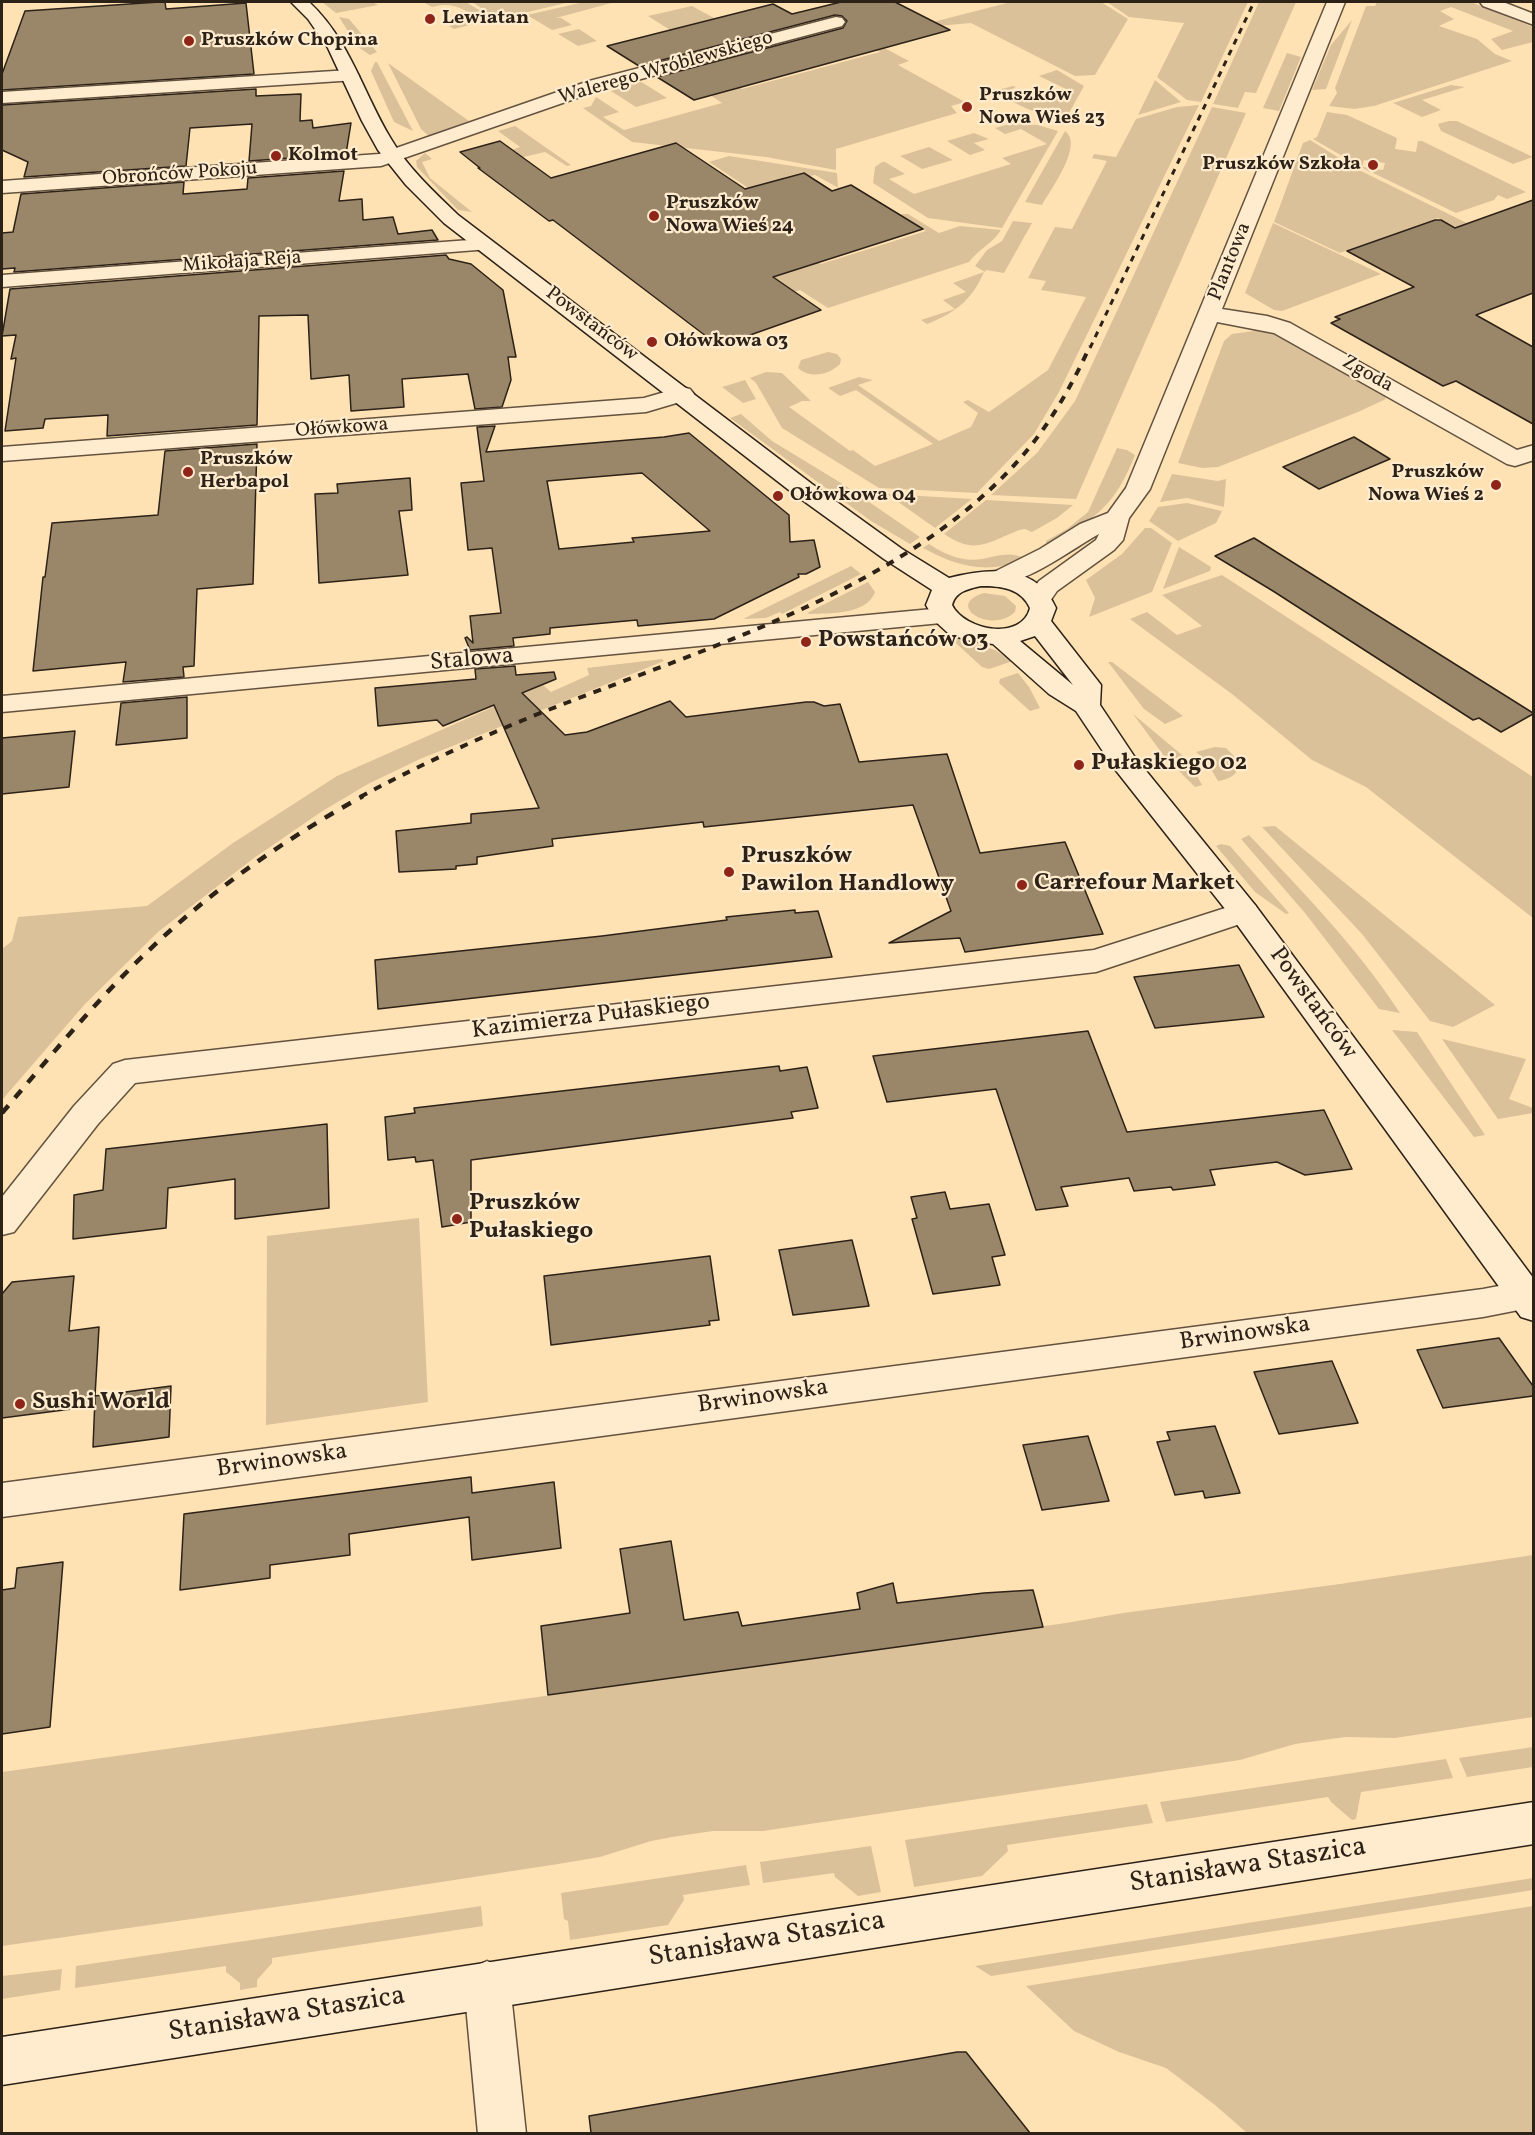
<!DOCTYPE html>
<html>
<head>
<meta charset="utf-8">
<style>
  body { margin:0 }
  #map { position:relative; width:1535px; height:2135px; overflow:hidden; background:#ffe2b3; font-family:Vollkorn,serif }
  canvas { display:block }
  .frame { position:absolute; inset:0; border:3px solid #2d2218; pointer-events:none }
</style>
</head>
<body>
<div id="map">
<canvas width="1535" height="2135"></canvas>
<div class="frame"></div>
</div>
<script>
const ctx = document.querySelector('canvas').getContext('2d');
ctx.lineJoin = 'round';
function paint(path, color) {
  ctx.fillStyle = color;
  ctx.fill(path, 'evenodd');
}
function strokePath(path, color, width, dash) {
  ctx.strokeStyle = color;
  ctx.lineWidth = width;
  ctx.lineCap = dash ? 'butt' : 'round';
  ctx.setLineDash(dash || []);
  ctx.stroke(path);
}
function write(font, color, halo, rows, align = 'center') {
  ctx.font = font + ' Vollkorn,serif';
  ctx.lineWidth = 4.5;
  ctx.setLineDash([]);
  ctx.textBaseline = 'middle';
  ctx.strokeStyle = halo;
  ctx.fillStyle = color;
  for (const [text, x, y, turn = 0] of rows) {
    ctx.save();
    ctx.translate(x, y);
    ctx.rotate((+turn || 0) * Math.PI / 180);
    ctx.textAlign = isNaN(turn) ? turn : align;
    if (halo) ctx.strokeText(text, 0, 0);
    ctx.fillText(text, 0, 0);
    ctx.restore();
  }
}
const green = new Path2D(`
  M322 2H372L378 5 336 13Z
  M423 2H466L494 19 454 29 449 26 469 20 473 23 481 21C464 9 453 1 432 7Z
  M472 2H570L498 19Z
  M584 2H615L556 18H561L572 25 552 30 527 15Z
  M1011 2H1101L1128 19 1095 75 1075 76 971 23 938 26 933 22Z
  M1107 2H1248L1201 102 1187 100 1157 77 1184 23 1129 17Z
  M1259 2H1296L1256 93 1245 92 1238 108 1213 104Z
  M1377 2H1471L1533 27V42L1502 50 1491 39 1513 31 1451 7 1440 11 1454 19 1439 26 1477 39 1495 54 1512 61 1374 106 1354 109 1329 106 1337 93 1335 88 1366 6H1375Z
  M692 6 714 18 670 30 648 16Z
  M339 17 349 19 377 52 370 55 358 47Z
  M1352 20 1326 89 1312 90 1331 45Z
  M839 28 850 30 909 61 898 65 965 102 951 106 957 113 836 149V170L766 157 632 142 583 108 591 106 596 97 619 112 603 117 624 130 722 103 701 89 677 90 659 77H721L742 89 880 52 858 39 823 33Z
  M579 29 597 41 578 46 558 34Z
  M1287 53 1301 57 1279 111 1263 108Z
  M375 62H377L413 131 394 122 371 71Z
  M388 63 469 121 429 136 421 129Z
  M1057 70 1084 86 1069 113C1034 117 1023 107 994 91L1013 86 1016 87 1010 90 1031 100 1068 90 1039 76Z
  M1155 80 1181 102 1138 115Z
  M640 82 643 83 667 98 636 107 611 91Z
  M1451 85 1465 87 1422 100 1441 110 1422 117 1393 103Z
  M1199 105 1059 392 1034 434 977 493 879 488 782 428 756 383 750 378 766 372 782 373 811 401H802L789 407 850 451 853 450 875 466 933 444 856 390 840 396 828 388 859 377 873 380 858 385 939 441 971 427 978 413 963 402 968 400 989 412 1048 370 1086 297 1041 290 1046 281 1028 278 1055 227 1072 229 1107 161 1092 158 1094 154 1116 157 1136 119 1177 107Z
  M1212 107 1246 113 1076 499 991 495 1037 453 1075 401Z
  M1327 112 1347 115 1397 138 1395 149 1416 152 1418 141H1422L1526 192 1507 199 1498 195 1494 200 1456 213 1373 173 1375 169 1383 170 1385 163 1364 160 1362 167 1371 168 1370 172 1313 139 1317 137Z
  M1449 121H1457L1533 157 1513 164 1441 131 1438 124Z
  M1009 124 1038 125 1058 131 1002 228 928 218 873 183 875 167 882 162H885L905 174 889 179 914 194 1011 164 1002 158 1047 144 1021 129 1005 134 995 128Z
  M515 126 571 165 567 166 545 152 519 158 509 151 520 147 498 131Z
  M1065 131C1084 145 1051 189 1042 205L1025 202Z
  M974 133 989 139 974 143 985 150 970 155 947 141Z
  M1310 140 1357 169 1481 230 1476 237 1438 218 1340 253 1274 222 1303 143Z
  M929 147 953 160 922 169 900 156Z
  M425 153 432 159 422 162 430 178 472 212 458 210 417 167 416 161Z
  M729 156 837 173 838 187 848 193 815 175 810 176 803 172 783 178 811 196 832 191 777 207 709 162Z
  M908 214 939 233 960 226 1001 230C993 243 979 249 969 262L828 308 800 290 789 294 757 273 810 257 821 264 926 231 900 215 882 220 875 215Z
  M1013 221 1032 223 1004 273 986 270 985 272 975 266 987 250 1002 241Z
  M1273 223 1381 274 1282 311 1274 310 1245 293Z
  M984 272C972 300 955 313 927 324L921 320 955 309 943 300 966 292 953 283Z
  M1255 327 1272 331 1383 393 1386 399 1358 412 1218 467 1202 468 1178 463 1224 341 1232 334 1254 331Z
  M828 352 837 354 841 359 840 364C829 375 810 379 798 368L801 360Z
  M745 380 756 399 743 403 722 387Z
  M741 414 772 441 846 486 920 537 910 544 871 521 730 418Z
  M1117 448 1127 450 1135 455C1114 508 1095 518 1048 546L1046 545V541L1067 529 1088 512Z
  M1172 474 1218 481 1226 479 1224 507 1187 498 1160 502Z
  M887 494 972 499 935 528Z
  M986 500 1073 505 1057 518 1032 532 1025 529 1019 530C987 543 975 555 944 534Z
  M1187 503 1222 511 1216 523 1178 541 1149 521 1158 507Z
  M1145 528H1151L1172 543 1152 592 1089 617 1095 598 1086 580 1122 554Z
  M929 544C945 555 963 562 982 559 997 556 1009 551 1024 558 989 576 956 566 923 548Z
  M1179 547 1211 567 1210 571 1163 589Z
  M851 566 861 574 782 614 780 612 766 618 743 619Z
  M1222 575 1533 777V918L1366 787 1312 760 1232 694 1130 619 1147 612 1177 635 1202 626 1162 595Z
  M868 582 875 592C867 615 830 613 810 614L807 613Z
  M984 593 1005 596 1016 606 1015 612C992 635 943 605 984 593Z
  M947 635 995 650 1013 661 989 669 982 667Z
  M662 659 664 661 420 759 368 784 321 812 254 858 158 932 85 1004 2 1100V949L12 941 18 917 147 906 233 843 337 776 543 685 551 692 589 675 587 668Z
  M1108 662H1112L1183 716 1165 724 1144 709Z
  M1018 673 1029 687 1040 708 1030 711 999 683 1000 679Z
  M1133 714 1188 760 1202 785 1195 787 1164 756Z
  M1215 747 1226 748 1240 762C1238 775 1230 779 1218 781L1205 759 1196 752Z
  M1275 826 1495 1005 1453 1027 1430 1021 1362 934 1262 827Z
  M1249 835C1302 891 1358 948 1400 1013L1379 1009 1305 913 1241 839Z
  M1221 844 1230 846 1289 913 1286 914 1255 892 1216 846Z
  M1392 1030 1417 1032 1485 1135 1474 1137Z
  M1442 1039 1526 1059 1509 1099 1533 1108V1113L1498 1119Z
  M419 1218 428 1402 266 1425 267 1236Z
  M1533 1555V1717L1395 1738 1345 1737 1295 1744 1240 1760 763 1831H713L672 1837 651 1841 600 1857 558 1864 318 1901 2 1946V1772L1066 1623 1123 1613 1340 1584Z
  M1533 1747V1767L1467 1777 1459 1758Z
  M1446 1759 1453 1778 1361 1792 1356 1819 1352 1820 1331 1802 1328 1797 1166 1822 1160 1802Z
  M1147 1804 1153 1823 1007 1845 1008 1851 982 1876 914 1887 905 1840Z
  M871 1846 881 1892 858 1896 835 1877 834 1873 763 1883 760 1862Z
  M746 1865 750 1885 683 1895 684 1900 668 1925 570 1940 568 1921 564 1919 561 1893Z
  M1533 1878V1890L991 1976 975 1966Z
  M481 1906 483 1926 272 1958V1963L257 1980V1987L240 1990V1983L226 1972V1966L75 1988 76 1966Z
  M1533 1906V2133H1247L1215 2105 1166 2068 1119 2052 1074 2031 1026 1986Z
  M62 1969 60 1990 2 1999V1976Z`);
const building = new Path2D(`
  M159 2H165L166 9 246 3 254 74 2 90V74L25 11Z
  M841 2H895L950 30 694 100 657 77 843 28 847 21 842 16 835 15 639 66 607 46 773 4 792 14Z
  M256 89V96L301 94 300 121 312 120 313 128 351 123 346 154 249 161 252 124 190 128 186 166 24 177 28 162 2 150V105Z
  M500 141 551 178 676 143 745 189 804 173 832 191 851 185 923 229 773 277 821 310 719 346 553 220 549 221 478 168H480L460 152Z
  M344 171 339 201 362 199 363 220 393 217 398 234 432 230 438 240 14 272 15 268 2 269V233L13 232 21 194 184 182 183 194 247 189 248 178Z
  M1533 200V293L1476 315 1533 347V424L1456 381 1443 386 1331 323 1340 319 1335 317 1414 287 1347 251 1435 220H1441L1455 228Z
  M446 255 449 259 471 264 503 290 516 357H508L511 380 502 407 475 409 468 374 402 379 404 407 351 411 349 375 311 379 308 315 259 316 257 425 107 436 108 415 45 419 43 428 5 431 16 358 11 359 16 335 2 336 10 289Z
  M495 426 486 452 664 437 689 433 789 515 790 542 814 540 820 567 806 574H798L799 577 714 619 638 626 637 620 550 628V634L513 638 514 646 470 650 465 638 467 637 473 643 470 616 501 613 492 548 468 550 461 483 484 481 477 427ZM642 473 710 531 632 538 634 542 559 549 547 481Z
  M1354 437 1390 459 1319 489 1283 467Z
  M257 444 253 584 197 589 194 666 183 667 184 677 123 682 126 662 33 671 43 577H45L52 523 158 515 165 451Z
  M410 478 412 510 399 511 408 575 319 583 315 494 338 493 337 484Z
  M1254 538 1533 713V714L1501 732 1479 718 1473 720 1273 591 1215 556Z
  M515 666 516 675 554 672 556 679 522 693 565 735 587 732 670 701 686 717 806 702H814L824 706 840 704 859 762 947 754 980 853 1065 842 1103 934 965 952 960 938 889 943 951 911 913 805 704 827 703 822 552 839 553 846 477 857V864L456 866V869L399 872 396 831 471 823V814L539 808 494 705 443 726 437 720 378 726 375 688 476 679 475 669Z
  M187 697V738L116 745 121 703Z
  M75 731 69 787 2 794V738Z
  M795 910V913L818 911 832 957 378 1009 375 960 602 936 727 920 726 917Z
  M1239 965 1264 1017 1155 1028 1134 977Z
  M1088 1031 1127 1132 1324 1110 1352 1169 1305 1175 1277 1162 1210 1170 1215 1185 1173 1190 1171 1187 1134 1191 1129 1178 1061 1187 1068 1206 1036 1210 996 1089 887 1102 873 1056Z
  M779 1066 780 1071 807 1067 818 1108 791 1112 793 1118 471 1160V1222L442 1227 433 1160 416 1162 415 1157 388 1160 385 1117 415 1113 414 1108Z
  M327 1124 329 1208 235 1219V1179L168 1188 166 1228 73 1239 74 1195 103 1190 106 1149Z
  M945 1192 950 1209 989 1204 1005 1255 992 1257 1000 1285 933 1294 912 1219 917 1218 911 1197Z
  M852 1240 869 1306 793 1315 779 1250Z
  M710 1256 719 1320 709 1321 710 1325 551 1345 544 1276Z
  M74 1276 69 1331 99 1327 95 1396 171 1386 169 1437 93 1447 95 1398V1406L2 1418V1294L12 1282Z
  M1499 1338 1533 1386V1396L1443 1408 1417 1350Z
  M1332 1361 1358 1423 1279 1434 1254 1372Z
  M1215 1426 1240 1493 1205 1498 1203 1491 1175 1495 1157 1442 1170 1440 1167 1432Z
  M1088 1436 1109 1501 1042 1510 1023 1445Z
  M471 1477 472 1493 554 1482 561 1548 472 1560 469 1517 349 1534 350 1555 270 1565V1578L180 1590 184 1514Z
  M671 1541 684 1620 738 1612 742 1626 860 1609 857 1593 893 1583 897 1603 984 1593 1033 1590 1043 1627 548 1695 541 1626 630 1613 620 1549Z
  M63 1562 50 1727 2 1734V1590L15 1588 17 1568Z
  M957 2052H966L1030 2133H591L589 2116Z`);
const street = new Path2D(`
  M1327 2H1345L1222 309 1267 316 1290 323 1517 450 1534 445V460L1515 466 1507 464 1274 333 1217 322 1150 489 1129 518 1123 540 1114 550 1057 591 1048 604 1039 606 1030 604 1026 598 1039 581 1096 540 1099 534C1075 547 1018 590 992 583L988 578 992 573 1040 549 1080 524 1108 513 1126 488Z
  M1480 2H1503L1534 14V25L1483 6Z
  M836 17 842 18 845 22 842 26 603 89 381 166 2 193V181L379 154 589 81Z
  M350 70 356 72 359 76 356 80 2 103V92Z
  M483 239 490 241 493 245 490 249 2 287V275Z
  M682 387 690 389 694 394 690 399 646 412 2 461V447L644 398Z
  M943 608 952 610 956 616 952 622 2 712V696Z
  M1244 902 1255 905 1259 912 1255 919 1096 972 135 1083 98 1124 14 1232 2 1235V1197L74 1106 113 1064 125 1060 1094 950Z
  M1525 1281 1534 1283V1307L1483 1317 2 1517V1483L1483 1289Z
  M487 1961 503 1968 510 1984 526 2134H478L464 1984 471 1968Z`);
const secondary = new Path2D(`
  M291 2H309C350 40 363 93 391 139 408 168 434 192 458 215L812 484 902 549 949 578C988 568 1036 563 1056 608L1051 621 1101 685 1100 705 1134 756 1255 905 1534 1279V1321L1521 1317 1233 919 1114 768 1076 711 1049 694 993 644 966 640 948 633 936 622 926 605 932 590 884 559 794 494 444 223 406 185 378 150 362 121 328 48 308 19ZM981 586C1001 586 1021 588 1030 608 1022 641 965 631 952 605 956 591 968 589 981 586ZM1035 636 1073 685 1020 641Z
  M1534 1802V1844L2 2085V2037Z`);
const railFar2 = new Path2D(`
  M1090 348 1254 2`);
const railFar1 = new Path2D(`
  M360 797C427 761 496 730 566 703 723 642 925 580 1033 443 1056 413 1074 381 1090 346`);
const rail = new Path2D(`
  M2 1113C48 1059 94 1003 145 954 210 891 285 839 363 796`);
const markers = [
  [430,19,6,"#8f2418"],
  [189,41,6,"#8f2418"],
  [967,107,6,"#8f2418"],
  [276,156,6,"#8f2418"],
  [1373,165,6,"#8f2418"],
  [654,216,6,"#8f2418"],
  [652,342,6,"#8f2418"],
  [188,472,6,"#8f2418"],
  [1496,485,6,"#8f2418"],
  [778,496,6,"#8f2418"],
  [806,642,6,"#8f2418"],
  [1079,765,6,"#8f2418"],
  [729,872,6,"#8f2418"],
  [1022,885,6,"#8f2418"],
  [457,1219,6,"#8f2418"],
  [20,1404,6,"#8f2418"]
];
const farPoinames = [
  ["Lewiatan",442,19],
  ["Pruszków Chopina",201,41],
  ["Pruszków",979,96],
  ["Nowa Wieś 23",979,119],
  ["Kolmot",288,156],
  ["Pruszków Szkoła",1361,165,"right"],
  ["Pruszków",666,204],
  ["Nowa Wieś 24",666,227],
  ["Ołówkowa 03",664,342],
  ["Pruszków",200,460],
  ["Herbapol",200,483],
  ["Pruszków",1484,473,"right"],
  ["Nowa Wieś 2",1484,496,"right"],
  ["Ołówkowa 04",790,496]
];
const farStreetnames = [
  ["Walerego Wróblewskiego",666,69,-16],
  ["Obrońców Pokoju",180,175,-4],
  ["Plantowa",1231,262,-68],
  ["Mikołaja Reja",242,263,-4],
  ["Powstańców",591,325,37],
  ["Zgoda",1367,375,29],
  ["Ołówkowa",342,429,-4]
];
const poiNames = [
  ["Powstańców 03",818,642],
  ["Pułaskiego 02",1091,765],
  ["Pruszków",741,858],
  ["Pawilon Handlowy",741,886],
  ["Carrefour Market",1034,885],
  ["Pruszków",469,1205],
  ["Pułaskiego",469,1233],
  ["Sushi World",32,1404]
];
const streetNames = [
  ["Stalowa",472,661,-5],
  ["Powstańców",1312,1004,54],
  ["Kazimierza Pułaskiego",591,1018,-7],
  ["Brwinowska",1245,1335,-8],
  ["Brwinowska",763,1398,-8],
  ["Brwinowska",282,1462,-8]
];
const nearStreetnames = [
  ["Stanisława Staszica",1248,1867,-9],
  ["Stanisława Staszica",767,1941,-9],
  ["Stanisława Staszica",287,2016,-9]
];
paint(green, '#dbc199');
paint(building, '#9a8669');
strokePath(building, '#2d2218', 1.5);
strokePath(street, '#62523f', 3);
strokePath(secondary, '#2d2218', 3);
paint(street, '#ffecce');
paint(secondary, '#ffecce');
strokePath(railFar2, '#2d2218', 3, [6, 6]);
strokePath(railFar1, '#2d2218', 4, [8, 8]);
strokePath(rail, '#2d2218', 4.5, [10, 10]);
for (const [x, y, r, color] of markers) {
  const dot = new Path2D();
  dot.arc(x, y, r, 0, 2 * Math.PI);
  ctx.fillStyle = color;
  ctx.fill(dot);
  strokePath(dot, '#ffecce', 2);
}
write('bold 20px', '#2d2218', '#ffecce', farPoinames, 'left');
write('20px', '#2d2218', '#ffecce', farStreetnames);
write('bold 24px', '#2d2218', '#ffecce', poiNames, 'left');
write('24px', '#2d2218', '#ffecce', streetNames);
write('28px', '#2d2218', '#ffecce', nearStreetnames);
</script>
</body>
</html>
